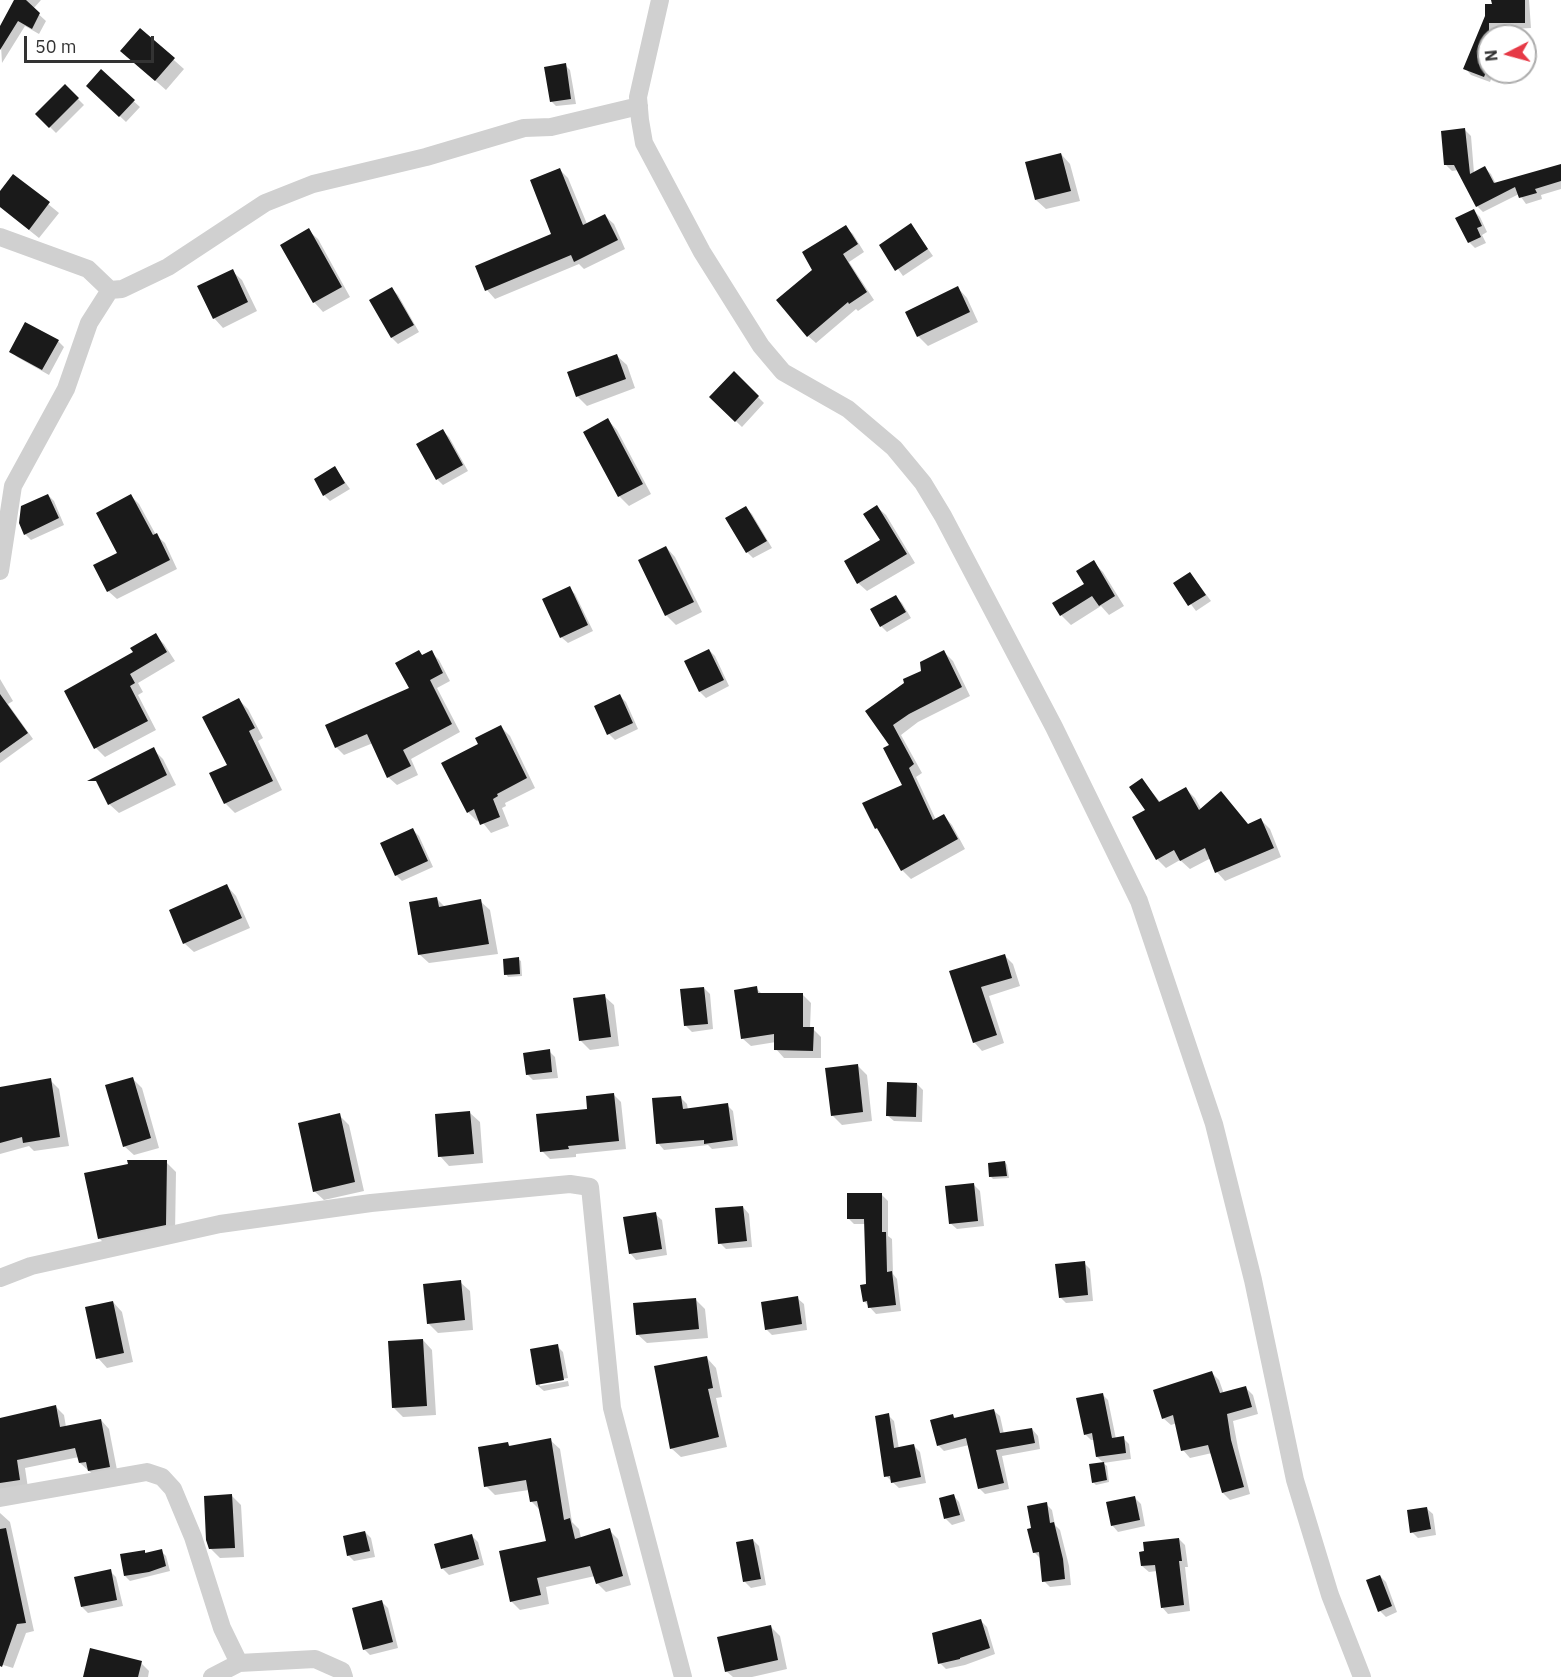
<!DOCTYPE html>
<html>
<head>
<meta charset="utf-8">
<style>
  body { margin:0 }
  #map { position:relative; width:1561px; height:1677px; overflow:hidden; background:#fff; font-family:"IBM Plex Sans",sans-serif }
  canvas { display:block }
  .north { position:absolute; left:1477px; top:24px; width:60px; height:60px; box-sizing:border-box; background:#fff; border:2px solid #adadad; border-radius:50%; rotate:264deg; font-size:16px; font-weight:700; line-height:24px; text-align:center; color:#333 }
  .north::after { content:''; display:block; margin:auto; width:21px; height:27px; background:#e63946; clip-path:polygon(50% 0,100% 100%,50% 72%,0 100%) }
  .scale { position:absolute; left:24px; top:36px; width:130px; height:27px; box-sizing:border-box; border:3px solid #333; border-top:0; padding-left:8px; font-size:18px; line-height:21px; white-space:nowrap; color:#333; -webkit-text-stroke:4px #fff; paint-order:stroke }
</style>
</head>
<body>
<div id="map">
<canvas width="1561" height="1677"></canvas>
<div class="north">N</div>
<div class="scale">50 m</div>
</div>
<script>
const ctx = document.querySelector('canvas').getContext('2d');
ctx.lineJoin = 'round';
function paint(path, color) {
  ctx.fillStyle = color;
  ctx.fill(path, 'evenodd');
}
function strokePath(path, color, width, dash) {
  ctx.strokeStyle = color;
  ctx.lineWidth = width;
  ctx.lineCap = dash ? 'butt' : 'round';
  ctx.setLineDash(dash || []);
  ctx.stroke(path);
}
const shadow = new Path2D(`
  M15 0H41L33 9 46 21 39 34 25 26 2 63 0 29Z
  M1493 0H1529L1531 28 1512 29 1509 36H1489V72H1494L1490 82 1471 75 1465 68 1493 6Z
  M140 30 184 69 166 90 132 60Z
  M565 65 570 70 576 104 556 106 551 101Z
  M101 72 140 107 126 122 88 86Z
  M65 86 84 105 56 133 37 114Z
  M1465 130 1471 136 1474 173 1485 168 1491 174 1496 184 1561 167V189L1541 195 1542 199 1526 204 1519 194 1483 212 1477 206 1459 170 1452 171 1446 165Z
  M1061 154 1070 164 1080 201 1046 209 1036 200Z
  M560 170 568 178 587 224 605 216 614 224 625 249 584 269 579 264 495 299 487 290 477 267 553 235Z
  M14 176 59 213 39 238 0 207V194Z
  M1474 211 1480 217 1487 232 1482 235 1486 243 1475 248 1469 242Z
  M911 225 933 256 903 276 881 245Z
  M845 227 853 234 864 252 849 262 874 300 858 311 856 309 816 343 808 336 814 270Z
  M308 230 318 239 350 297 323 312 314 302Z
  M232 271 242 280 257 311 223 328 214 318Z
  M958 288 967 298 978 322 928 346 918 336Z
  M392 289 398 295 419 332 398 344 392 338 371 301Z
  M58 341 64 347 49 375 17 357 11 351Z
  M617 356 627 365 635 388 587 406 578 397 569 373Z
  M734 373 764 403 742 427 711 397Z
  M608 420 617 430 651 494 629 506 619 496 585 432Z
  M443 431 449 437 468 471 443 485 437 479Z
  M335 468 350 489 330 501 324 495Z
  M48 495 54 501 64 525 31 540 25 534Z
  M131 496 139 504 156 535 165 543 177 569 117 599 108 591Z
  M877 507 886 515 915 563 867 591 858 583 882 540Z
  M746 508 752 514 772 548 753 558 747 552Z
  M666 547 675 557 702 612 676 625 666 615Z
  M1093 562 1103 572 1124 606 1109 615 1101 606 1071 625 1061 615 1086 584Z
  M1190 573 1211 601 1196 611 1175 583Z
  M569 588 575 594 593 631 568 643 561 637Z
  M896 597 902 603 911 618 887 632 881 626Z
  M155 635 164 644 175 661 138 683 143 692 138 695 156 730 105 757 96 748 66 691 135 653Z
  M709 650 715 656 729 686 706 698 700 692 686 662Z
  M419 652 423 656 431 652 439 660 450 681 437 688 460 732 411 759 418 775 397 785 388 777 373 743 344 755 336 747 411 689Z
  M944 652 953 661 970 696 918 722 901 735 922 773 916 777 936 820 944 816 952 825 965 849 911 879 902 870 882 835 876 828 904 785 892 746 868 712 923 672Z
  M0 679 13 701 8 704 33 739 0 763Z
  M620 696 626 702 638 729 615 740 609 734Z
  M238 699 248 709 263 738 258 741 282 790 235 813 225 803Z
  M501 727 510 736 535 788 505 803 506 806 502 808 509 826 491 833 480 819 477 821 468 812 480 744Z
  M153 749 163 759 176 785 119 813 109 804Z
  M1142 780 1161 803 1186 789 1195 798 1201 809 1249 825 1261 820 1270 829 1281 857 1225 881 1217 872 1211 858 1190 869 1180 860 1166 868 1157 859Z
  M413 830 419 836 433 867 402 881 396 875Z
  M227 886 236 896 250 928 194 952 184 943Z
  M437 899 445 907 480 901 490 910 498 954 429 963 419 954Z
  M1005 956 1013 964 1020 986 989 996 1004 1043 982 1051 974 1042 951 972Z
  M518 959 521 961 522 976 508 977 506 974Z
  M704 988 710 994 713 1029 692 1032 686 1026Z
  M756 988 763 995H803L811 1003 810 1028 813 1029 821 1037V1058H784L776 1049V1042L751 1046 742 1038Z
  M604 996 614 1005 619 1046 590 1050 580 1040Z
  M549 1051 555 1057 558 1078 533 1080 527 1074Z
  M857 1065 867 1075 872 1121 842 1125 832 1115Z
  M132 1078 142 1088 159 1148 134 1155 124 1146Z
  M50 1080 59 1089 69 1146 34 1151 29 1146 0 1154V1112Z
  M917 1084 923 1090 922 1122 894 1121 887 1115Z
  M613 1094 621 1102 626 1149 576 1154V1157L550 1159 542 1151 589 1110Z
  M681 1098 687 1104 688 1110 727 1105 733 1111 738 1146 712 1149 708 1145 664 1150 658 1143Z
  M470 1113 480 1122 483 1163 449 1166 440 1156Z
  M339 1115 349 1125 364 1191 324 1200 314 1191Z
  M166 1162 176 1172 175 1234 109 1248 99 1238Z
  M1005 1162 1007 1165 1009 1178 993 1179 991 1177Z
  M974 1185 980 1191 984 1226 957 1229 950 1223Z
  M882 1195 888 1201V1236L892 1239 893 1274 897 1279 901 1311 876 1314 864 1301 867 1285 865 1224H854L848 1218Z
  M743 1207 749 1214 752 1247 726 1249 720 1243Z
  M655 1214 662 1220 667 1255 636 1260 630 1253Z
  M1084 1263 1090 1269 1093 1301 1066 1303 1060 1297Z
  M460 1282 470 1291 473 1330 438 1333 428 1323Z
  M797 1298 804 1304 807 1330 772 1335 766 1329Z
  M696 1300 705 1309 708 1338 647 1343 637 1334Z
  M113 1302 122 1312 133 1362 107 1368 98 1358Z
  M423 1340 432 1350 436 1415 403 1417 393 1407Z
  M557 1346 563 1352 568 1378 540 1383V1386L568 1381 569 1386 544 1391 537 1385Z
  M707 1358 716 1368 722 1397 716 1398 727 1447 681 1457 671 1448Z
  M1212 1373 1219 1380 1224 1394 1246 1388 1253 1395 1258 1414 1233 1421 1238 1448 1250 1494 1230 1500 1223 1493 1212 1453 1190 1458 1183 1450 1177 1423 1171 1425 1163 1418Z
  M1102 1394 1108 1400 1116 1439 1123 1438 1129 1444 1131 1459 1103 1463 1107 1466 1109 1482 1096 1485 1093 1482 1104 1463 1097 1457 1094 1440H1091L1085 1434Z
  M55 1406 64 1415 66 1427 101 1420 109 1429 118 1475 98 1479 80 1463 79 1457 25 1468 28 1488 0 1492V1419Z
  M993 1410 1000 1416 1004 1434 1032 1429 1038 1436 1040 1449 1002 1456 1009 1489 985 1494 979 1488 969 1445 944 1451 938 1445 953 1416 957 1420Z
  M888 1415 894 1421 899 1449 914 1446 920 1452 926 1483 899 1488 886 1476Z
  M550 1440 560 1449 572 1522 579 1529 581 1538 609 1530 618 1539 631 1585 606 1592 597 1583 595 1576 546 1587 549 1604 520 1610 511 1601 547 1542 540 1510 531 1501 529 1490 495 1495 486 1486 508 1444 511 1447Z
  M953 1495 959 1502 965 1521 952 1525 946 1519Z
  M232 1496 241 1505 244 1557 220 1558 210 1548Z
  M1135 1498 1141 1504 1145 1526 1118 1532 1112 1525Z
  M1046 1504 1052 1510 1055 1525 1060 1530 1069 1566 1071 1585 1050 1587 1044 1581 1041 1559 1034 1552 1033 1529Z
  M1426 1508 1433 1514 1436 1535 1418 1538 1412 1532Z
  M0 1513 10 1522 34 1631 26 1633 13 1668 0 1664Z
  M365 1532 371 1538 375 1557 354 1561 348 1555Z
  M472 1536 478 1542 484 1565 449 1575 443 1569Z
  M1179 1539 1185 1545 1188 1567H1185L1190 1611 1168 1614 1162 1607 1157 1571 1149 1572 1142 1566Z
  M753 1540 759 1546 766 1585 751 1588 745 1582Z
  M144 1551 147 1554 161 1551 166 1556 170 1571 130 1581 125 1576Z
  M110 1571 116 1577 123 1606 88 1613 82 1607Z
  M1380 1576 1386 1582 1397 1612 1386 1617 1380 1611Z
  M382 1602 388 1608 398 1648 370 1655 364 1649Z
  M981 1621 987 1627 995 1654 965 1665 946 1669 940 1663Z
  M770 1626 780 1636 787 1669 752 1677H733L726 1671Z
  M141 1663 149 1671 148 1677H84Z`);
const building = new Path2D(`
  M14 0H26L40 13 32 29 18 21 0 50V26Z
  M1491 0H1525V23H1489V65L1484 77 1463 69 1485 16V4H1492Z
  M140 28 175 58 155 81 120 51Z
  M566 63 571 99 550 102 544 67Z
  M101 69 135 100 119 117 86 86Z
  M65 84 79 98 49 128 35 114Z
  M1465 128 1470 174 1485 166 1494 183 1561 164V181L1535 189 1537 193 1519 198 1515 187 1476 207 1454 165H1444L1441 131Z
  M1061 153 1071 191 1035 200 1025 162Z
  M560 168 583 225 605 214 618 240 574 262 571 255 485 291 475 266 551 234 530 180Z
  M13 174 50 202 29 230 0 207V191Z
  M1474 209 1482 226 1477 228 1481 237 1468 243 1455 218Z
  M911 223 928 249 895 271 879 245Z
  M846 225 858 244 843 254 867 292 849 304 848 302 807 337 776 300 812 270 802 252Z
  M309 228 342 287 313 303 280 245Z
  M233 269 248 302 213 319 197 286Z
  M958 286 970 312 917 337 905 312Z
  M392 287 414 325 391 338 369 300Z
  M25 322 59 340 42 370 9 352Z
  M617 354 626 379 576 397 567 372Z
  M734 371 759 396 735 422 709 397Z
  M608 418 643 484 618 497 583 432Z
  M443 429 463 465 436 480 416 444Z
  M335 466 345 483 323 496 314 479Z
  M48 494 59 518 24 535 19 523 21 506Z
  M131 494 153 535 157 533 170 560 107 592 93 565 117 553 96 513Z
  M877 505 907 554 857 584 844 561 880 540 863 514Z
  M746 506 767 541 746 553 725 518Z
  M666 546 694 602 665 616 638 560Z
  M1094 560 1115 596 1099 606 1092 596 1060 616 1052 603 1084 584 1076 571Z
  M1190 572 1206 595 1188 606 1173 583Z
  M570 586 588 625 560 638 542 599Z
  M896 595 906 612 880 627 870 609Z
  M156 633 167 652 130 674 135 683 130 686 148 721 94 749 64 691 133 652 130 648Z
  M709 649 724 680 699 692 684 661Z
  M419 650 422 655 432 650 443 673 430 680 452 724 403 750 411 766 387 778 367 734 335 748 325 725 409 688 395 663Z
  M944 650 962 687 909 714 893 725 914 764 909 768 933 820 944 814 958 839 901 871 877 828 875 829 862 803 902 785 883 748 889 745 865 711 904 683 903 679 921 671 920 662Z
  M0 694 28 733 0 753Z
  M620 694 633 723 607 735 594 706Z
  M239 698 255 728 249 731 273 781 224 804 209 773 227 765 202 717Z
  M501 725 527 778 497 794 498 796 493 799 500 817 480 825 474 809 467 813 441 763 478 744 475 738Z
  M154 747 167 775 108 805 96 781H87Z
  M1142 778 1159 802 1186 787 1199 810 1221 791 1248 824 1261 818 1274 848 1215 873 1205 848 1180 861 1174 850 1156 860 1132 817 1145 810 1129 787Z
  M413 828 428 861 395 876 380 843Z
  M227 884 242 918 183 944 169 910Z
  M437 897 439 907 481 899 489 944 418 955 409 902Z
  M1005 954 1012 978 981 987 997 1035 973 1043 949 971Z
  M519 957 520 974 504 975 503 959Z
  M757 986 758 993H803V1027H814L813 1051 774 1050V1034L741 1039 734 990Z
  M704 987 708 1024 684 1026 680 989Z
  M605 994 611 1037 579 1041 573 998Z
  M550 1049 552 1072 526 1075 523 1053Z
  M858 1064 863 1112 831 1116 825 1068Z
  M133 1077 151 1138 123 1147 105 1085Z
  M51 1078 60 1137 23 1143 22 1137 0 1143V1087Z
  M887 1082 917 1083 916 1117 886 1116Z
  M614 1093 619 1141 568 1146 569 1149 540 1152 536 1114 587 1109 586 1096Z
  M681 1096 683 1109 728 1103 733 1140 704 1144V1140L656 1144 652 1098Z
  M470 1111 474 1154 438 1157 435 1114Z
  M340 1113 355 1182 313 1192 298 1123Z
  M127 1160H167L166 1225 98 1239 84 1173 128 1164Z
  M1005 1161 1007 1176 989 1177 988 1163Z
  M974 1183 978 1221 949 1224 945 1186Z
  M847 1193H882V1232H886L887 1272 892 1271 896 1305 868 1308 867 1301 863 1302 860 1285 866 1284 864 1219H847Z
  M743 1206 747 1241 718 1244 715 1208Z
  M656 1212 662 1249 629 1254 623 1217Z
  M1085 1261 1088 1295 1059 1298 1055 1264Z
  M461 1280 465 1320 427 1324 423 1284Z
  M798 1296 802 1324 765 1330 761 1302Z
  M696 1298 699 1329 636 1335 633 1303Z
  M113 1301 124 1353 96 1359 85 1307Z
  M423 1339 427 1406 392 1408 388 1341Z
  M558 1344 564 1380 536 1385 530 1349Z
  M707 1356 713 1388 708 1389 719 1437 670 1449 654 1366Z
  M1212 1371 1220 1393 1246 1386 1252 1407 1227 1414 1231 1440 1244 1487 1222 1493 1208 1445 1181 1451 1173 1415 1162 1419 1153 1390Z
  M1103 1393 1112 1438 1124 1436 1126 1453 1096 1457 1092 1433 1084 1435 1076 1398Z
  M56 1405 60 1427 101 1419 110 1467 88 1471 86 1462 79 1463 75 1448 17 1460 20 1480 0 1483V1418Z
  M994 1409 1000 1433 1032 1428 1035 1443 996 1450 1004 1483 978 1489 966 1438 937 1446 930 1420 953 1414 954 1418Z
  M889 1413 894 1448 914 1444 921 1477 891 1483 890 1476 884 1477 875 1416Z
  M551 1438 564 1520 570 1518 575 1539 610 1528 623 1576 596 1584 590 1566 537 1578 541 1595 510 1602 499 1551 546 1541 537 1501 530 1502 526 1480 484 1487 478 1447 508 1442 509 1446Z
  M1104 1462 1107 1480 1092 1483 1089 1464Z
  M232 1494 235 1548 209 1549 206 1540 204 1496Z
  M954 1494 960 1515 944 1519 939 1498Z
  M1135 1496 1140 1520 1111 1526 1106 1502Z
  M1047 1502 1050 1523 1054 1522 1063 1559 1065 1579 1042 1582 1039 1552 1033 1553 1027 1529 1031 1528 1027 1506Z
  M1427 1507 1431 1529 1410 1533 1407 1510Z
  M6 1528 26 1623 17 1624 2 1667 0 1666V1529Z
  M365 1531 370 1551 347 1556 343 1536Z
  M472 1534 479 1559 441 1569 434 1544Z
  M1179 1538 1182 1561H1179L1184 1605 1161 1608 1155 1565 1141 1566 1139 1552 1144 1551 1143 1542Z
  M753 1539 761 1579 743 1582 736 1542Z
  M162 1549 166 1566 149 1572 124 1576 120 1554 145 1550V1553Z
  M111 1569 117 1600 81 1607 74 1577Z
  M1380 1575 1392 1606 1378 1612 1366 1580Z
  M382 1600 393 1642 363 1650 352 1608Z
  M981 1619 990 1648 960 1658V1659L938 1664 932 1633Z
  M771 1625 778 1660 725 1672 717 1637Z
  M90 1648 142 1661 138 1677H83Z`);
const street = new Path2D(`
  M660 0 638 97 640 120 644 143 702 252 761 346 783 372 848 409 894 448 923 483 943 516 1054 727 1139 901 1214 1124 1253 1280 1295 1480 1330 1595 1362 1677
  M0 237 88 269 110 290 122 289 168 267 265 203 313 184 426 157 524 128 551 127 639 106
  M0 571 13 486 66 389 89 323 110 290
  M0 1278 31 1266 220 1224 371 1203 570 1184 590 1187 612 1408 683 1677
  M0 1498 147 1472 162 1477 173 1489 193 1537 222 1628 239 1663
  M212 1677 239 1663 315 1659 342 1671 344 1677`);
paint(shadow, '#0003');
paint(building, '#1a1a1a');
strokePath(street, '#d0d0d0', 18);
</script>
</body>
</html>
